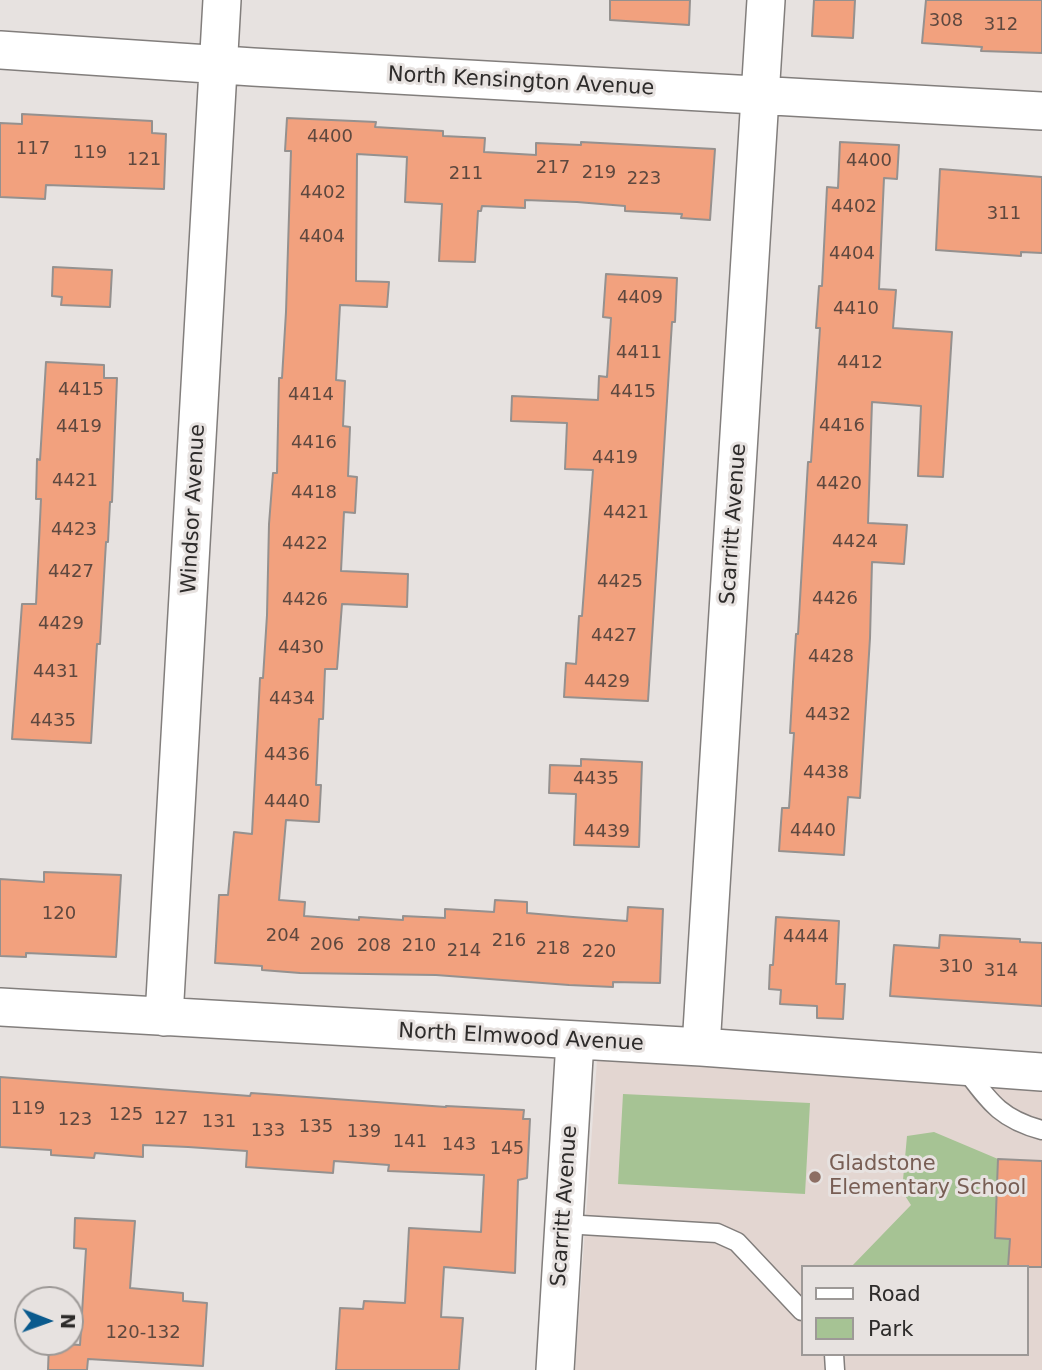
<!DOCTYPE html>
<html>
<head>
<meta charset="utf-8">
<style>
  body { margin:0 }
  #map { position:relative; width:1042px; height:1370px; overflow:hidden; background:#e7e2e0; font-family:"DejaVu Sans",sans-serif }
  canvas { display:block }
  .legend { position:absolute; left:801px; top:1265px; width:228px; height:91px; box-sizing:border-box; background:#e7e2e0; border:2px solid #9d9997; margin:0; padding:9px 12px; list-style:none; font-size:21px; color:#2d2b2a }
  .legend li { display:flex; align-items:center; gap:14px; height:35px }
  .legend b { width:35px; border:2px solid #9d9997 }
  .north { position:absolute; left:14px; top:1286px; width:70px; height:70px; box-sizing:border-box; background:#e7e2e0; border:2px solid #9d9997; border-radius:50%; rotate:91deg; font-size:19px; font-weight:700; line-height:28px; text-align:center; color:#2d2b2a }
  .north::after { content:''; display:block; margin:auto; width:24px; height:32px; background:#0a5a8d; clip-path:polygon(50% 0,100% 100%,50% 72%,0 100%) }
</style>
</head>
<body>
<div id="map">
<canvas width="1042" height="1370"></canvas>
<ul class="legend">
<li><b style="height:9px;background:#fff"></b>Road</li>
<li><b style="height:19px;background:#a6c394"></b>Park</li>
</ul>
<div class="north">N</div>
</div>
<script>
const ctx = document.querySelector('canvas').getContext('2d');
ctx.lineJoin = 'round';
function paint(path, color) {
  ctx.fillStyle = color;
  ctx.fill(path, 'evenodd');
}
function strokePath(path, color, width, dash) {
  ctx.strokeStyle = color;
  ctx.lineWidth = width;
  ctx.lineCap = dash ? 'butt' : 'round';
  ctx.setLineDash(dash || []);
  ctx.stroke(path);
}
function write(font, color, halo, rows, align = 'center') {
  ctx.font = font + ' "DejaVu Sans",sans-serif';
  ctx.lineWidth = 6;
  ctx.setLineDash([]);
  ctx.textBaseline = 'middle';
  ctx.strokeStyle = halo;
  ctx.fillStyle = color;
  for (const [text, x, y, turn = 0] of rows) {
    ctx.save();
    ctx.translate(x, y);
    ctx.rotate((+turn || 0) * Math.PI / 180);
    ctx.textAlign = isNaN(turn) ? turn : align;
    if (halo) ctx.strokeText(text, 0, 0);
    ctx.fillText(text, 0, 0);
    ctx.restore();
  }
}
const built = new Path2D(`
  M597 1060 1042 1088V1370H575ZM802 1267H1026V1354H802Z`);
const green = new Path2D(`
  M623 1094 810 1103 805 1194 618 1184Z
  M934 1132 998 1159 995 1237 1010 1239 1008 1267H851L911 1205 902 1191 907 1136Z`);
const building = new Path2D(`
  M610 0H690L689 25 610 20Z
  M814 0H855L853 38 812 36Z
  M926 0H1042V53L981 51 982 47 922 43Z
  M22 114 152 121V133L166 134 164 189 46 185 45 199 0 197V123L22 124Z
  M287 118 376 122 375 127 443 131V136L485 138 484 152 536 155V143L581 145V142L715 149 710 220 681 218 682 214 625 211V206L577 202 525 200V208L482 206 481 211H478L475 262 439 261 442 204 405 202 407 157 357 154 356 281 389 282 387 307 340 305 336 380 345 381 343 426 350 427 348 476 357 477 355 513 344 512 341 571 408 574 407 607 342 604 337 669H325L323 719H319L316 785H321L319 822 286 820 279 900 305 902 304 916 359 920V917L403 920V916L445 918V909L494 912 495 900 527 902V913L573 917 627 921 628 907 663 909 660 983 613 982V987L569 985 436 975 300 973 262 970V966L215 963 219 895H228L234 832 252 834 260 678H263L267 615 269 524 273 473H277L279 378H282L286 312 291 151H285Z
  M840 142 899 145 897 179 884 178 879 289 896 290 893 328 952 332 943 477 918 476 921 406 872 402 868 523 907 525 904 564 872 562 870 638 860 798 848 797 844 855 779 851 782 808H789L794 733H790L794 665 796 634H798L808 462H811L820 328H816L819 286H822L827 187 838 188Z
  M940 169 1042 177V253L1021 252V256L936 250Z
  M53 267 112 270 110 307 61 305 62 297 52 296Z
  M606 274 677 278 675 322H672L648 701 564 697 566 663 576 664 579 616H582L593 470 565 469 567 423 511 421 512 396 598 400 599 376 607 377 611 318 603 317Z
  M46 362 104 365V378H117L112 502H110L108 542H106L100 644H97L91 743 12 739 22 604H36L41 499H36L37 459 40 460Z
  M581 759 642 762 639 847 574 845 576 794 549 793 550 765 581 766Z
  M44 872 121 875 116 957 26 953V957L0 956V879L44 882Z
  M776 917 839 921 836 984H845L843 1019 817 1018V1006L780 1004 781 990 769 989 770 965H773Z
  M940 935 1020 939V942L1042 943V1006L890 996 894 945 939 948Z
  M0 1077 250 1096 251 1093 446 1107V1106L524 1110 523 1119H530L527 1178 518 1180 515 1273 444 1267 441 1317 463 1318 459 1370H336L340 1308 363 1309 364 1301 405 1303 409 1228 481 1232 484 1175 388 1171 389 1165 334 1161 333 1173 246 1167 247 1151 188 1147 143 1145V1157L95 1153 94 1158 51 1155V1150L0 1147Z
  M998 1159 1042 1161V1267H1008L1010 1239 995 1238Z
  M75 1218 135 1221 130 1288 183 1293V1301L207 1303 203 1366 88 1359 87 1370H48L49 1343 80 1345 86 1249 74 1248Z`);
const lane = new Path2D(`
  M964 1068C989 1101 1000 1119 1042 1130
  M564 1224 717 1233 737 1242 802 1311
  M834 1354 835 1370`);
const street = new Path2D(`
  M0 50 253 67 1042 111
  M0 1007 701 1047 1042 1072
  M164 1017 222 0
  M701 1047 766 0
  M555 1370 575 1041`);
const markers = [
  [815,1177,7,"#8d6e63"]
];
const numberNames = [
  ["308",946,21],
  ["312",1001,25],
  ["4400",330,137],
  ["117",33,149],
  ["119",90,153],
  ["121",144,160],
  ["4400",869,161],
  ["217",553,168],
  ["219",599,173],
  ["211",466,174],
  ["223",644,179],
  ["4402",323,193],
  ["4402",854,207],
  ["311",1004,214],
  ["4404",322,237],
  ["4404",852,254],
  ["4409",640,298],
  ["4410",856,309],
  ["4411",639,353],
  ["4412",860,363],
  ["4415",81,390],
  ["4415",633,392],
  ["4414",311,395],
  ["4416",842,426],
  ["4419",79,427],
  ["4416",314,443],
  ["4419",615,458],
  ["4421",75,481],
  ["4420",839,484],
  ["4418",314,493],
  ["4421",626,513],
  ["4423",74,530],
  ["4424",855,542],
  ["4422",305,544],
  ["4427",71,572],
  ["4425",620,582],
  ["4426",835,599],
  ["4426",305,600],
  ["4429",61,624],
  ["4427",614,636],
  ["4430",301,648],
  ["4428",831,657],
  ["4431",56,672],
  ["4429",607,682],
  ["4434",292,699],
  ["4432",828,715],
  ["4435",53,721],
  ["4436",287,755],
  ["4438",826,773],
  ["4435",596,779],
  ["4440",287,802],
  ["4440",813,831],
  ["4439",607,832],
  ["120",59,914],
  ["204",283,936],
  ["4444",806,937],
  ["216",509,941],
  ["206",327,945],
  ["208",374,946],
  ["210",419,946],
  ["218",553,949],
  ["214",464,951],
  ["220",599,952],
  ["310",956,967],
  ["314",1001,971],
  ["119",28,1109],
  ["125",126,1115],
  ["127",171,1119],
  ["123",75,1120],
  ["131",219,1122],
  ["135",316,1127],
  ["133",268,1131],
  ["139",364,1132],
  ["141",410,1142],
  ["143",459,1145],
  ["145",507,1149],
  ["120-132",143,1333]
];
const streetNames = [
  ["North Kensington Avenue",521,82,3],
  ["Windsor Avenue",194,509,-87],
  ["Scarritt Avenue",734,524,-86],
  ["North Elmwood Avenue",521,1038,3],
  ["Scarritt Avenue",565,1206,-86]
];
const educationNames = [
  ["Gladstone",829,1165],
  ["Elementary School",829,1189]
];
paint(built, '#e3d6d1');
paint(green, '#a6c394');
paint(building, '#f2a17e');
strokePath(building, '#95918f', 2);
strokePath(lane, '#827e7c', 21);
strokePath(street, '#827e7c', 40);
strokePath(lane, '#fff', 18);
strokePath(street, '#fff', 37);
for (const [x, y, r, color] of markers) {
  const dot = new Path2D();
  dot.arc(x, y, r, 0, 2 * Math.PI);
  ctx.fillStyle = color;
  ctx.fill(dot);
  strokePath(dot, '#e7e2e0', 2.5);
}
write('18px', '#5e483f', null, numberNames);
write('21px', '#2d2b2a', '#e7e2e0', streetNames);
write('21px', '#785e54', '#e7e2e0', educationNames, 'left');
</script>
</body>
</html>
